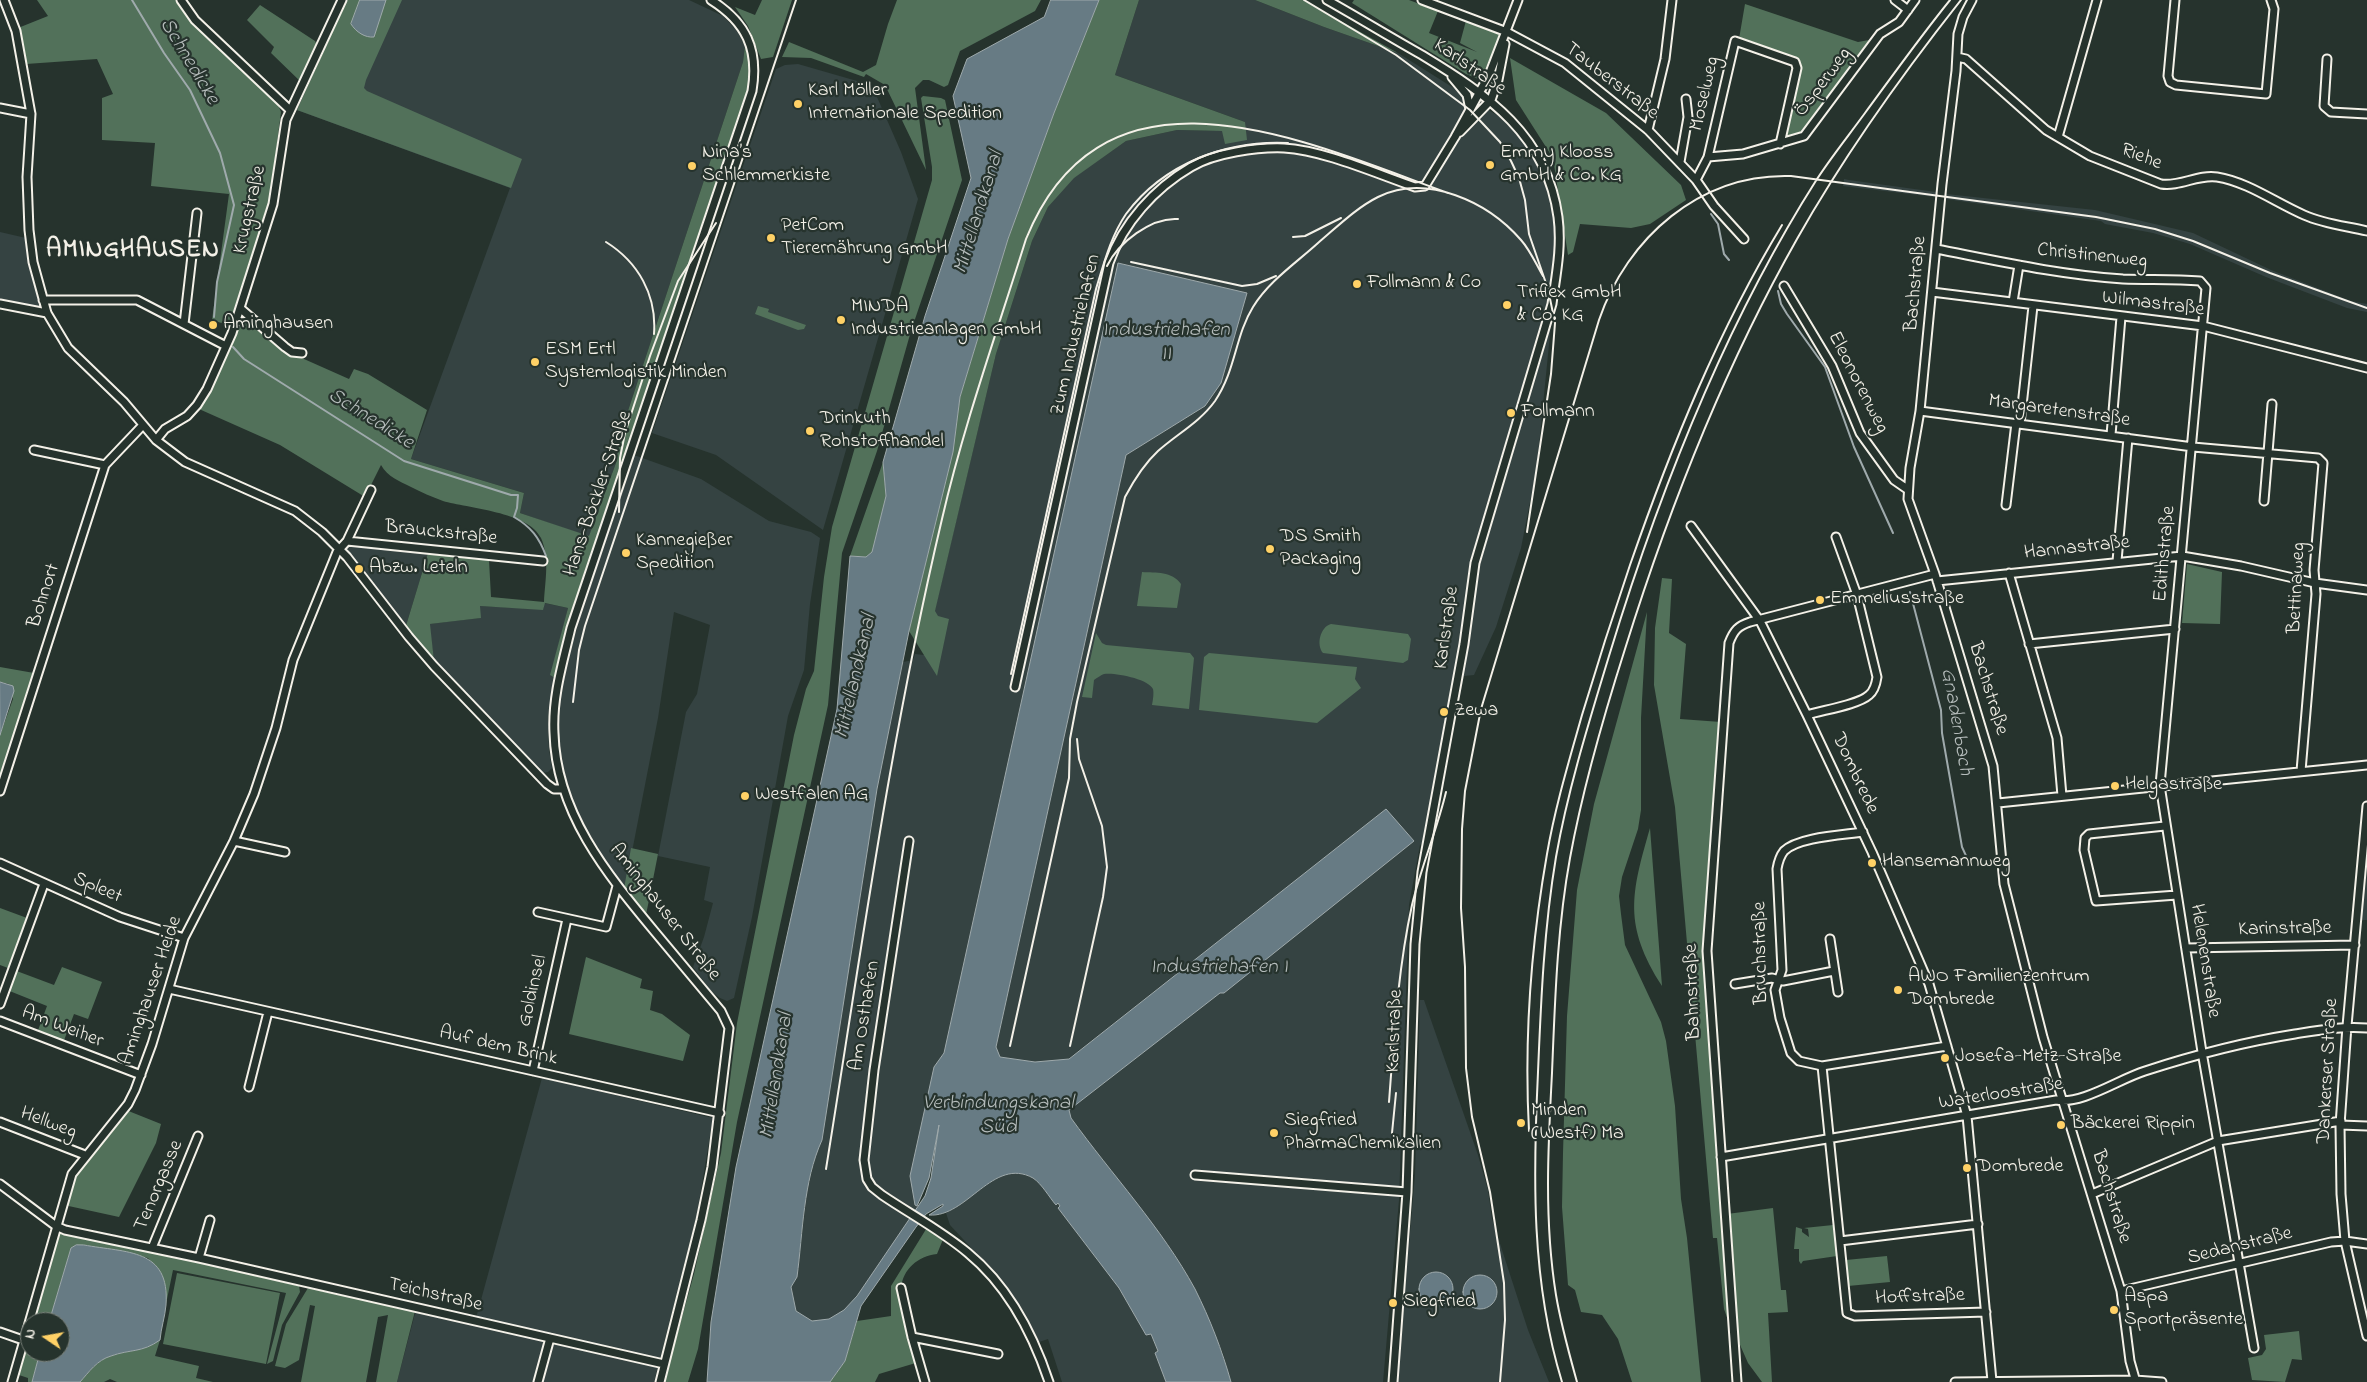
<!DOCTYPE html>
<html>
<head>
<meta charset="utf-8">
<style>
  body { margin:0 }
  #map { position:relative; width:2367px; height:1382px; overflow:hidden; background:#26332d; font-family:"Indie Flower",sans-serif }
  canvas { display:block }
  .north { position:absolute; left:20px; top:1312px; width:50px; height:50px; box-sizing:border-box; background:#26332d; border:1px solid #787f78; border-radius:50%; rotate:282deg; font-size:14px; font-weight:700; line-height:20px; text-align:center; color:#f4f1e8 }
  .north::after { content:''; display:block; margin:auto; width:18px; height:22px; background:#ffd166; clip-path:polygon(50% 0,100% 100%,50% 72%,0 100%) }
</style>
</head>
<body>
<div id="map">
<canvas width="2367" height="1382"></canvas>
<div class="north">N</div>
</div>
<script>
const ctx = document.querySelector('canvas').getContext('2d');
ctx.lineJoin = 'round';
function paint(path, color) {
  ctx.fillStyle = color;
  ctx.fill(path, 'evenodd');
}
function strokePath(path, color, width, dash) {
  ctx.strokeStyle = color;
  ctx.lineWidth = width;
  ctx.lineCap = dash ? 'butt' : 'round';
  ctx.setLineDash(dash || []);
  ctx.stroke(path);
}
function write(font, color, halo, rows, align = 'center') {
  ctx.font = font + ' "Indie Flower",sans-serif';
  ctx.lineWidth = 4.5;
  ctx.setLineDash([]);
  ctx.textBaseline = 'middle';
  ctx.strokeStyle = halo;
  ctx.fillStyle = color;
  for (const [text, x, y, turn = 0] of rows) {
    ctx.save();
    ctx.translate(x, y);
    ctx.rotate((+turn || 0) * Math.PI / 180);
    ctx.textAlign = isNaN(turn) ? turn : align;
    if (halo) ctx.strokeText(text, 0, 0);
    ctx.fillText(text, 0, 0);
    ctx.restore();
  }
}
const built = new Path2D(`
  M347 0H689L723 16 737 31 745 46 743 62 621 432 616 463 589 537 520 513 524 493 411 459 510 188 297 110Z
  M1139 0H1255L1324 27 1398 53 1511 124 1536 153 1549 183 1559 243 1537 466 1521 548 1496 627 1474 675 1464 676 1432 834 1420 845 1409 905 1399 1200 1383 1382H1231L1223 1353 1185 1274 1071 1118 1069 1110 1220 993H1224L1413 841 1386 809 1068 1059 1035 1062 1006 1059 1000 1057 996 1048 1126 455 1206 406 1247 293 1119 263 944 1053 934 1067 914 1196 915 1205 919 1207 857 1296 844 1310 829 1319 812 1321 796 1311 791 1287 797 1277 807 1193 816 1154 822 1140 878 784 903 662 913 660 915 654 924 655 996 354 1032 241 1048 207 1073 178 1126 141 1177 130 1222 131 1245 122 1115 75Z
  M798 64 857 81 877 97 901 152 918 199 823 530 716 455 652 433 776 69 785 65Z
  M1844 179 1849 180 1936 192 1935 197 1843 186Z
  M1946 194 2095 210 2193 233 2271 270 2351 301 2367 304V312L2347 308 2266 277 2190 244 2153 233 2105 224 2101 221 1946 199Z
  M0 232 26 238 29 262 41 309 0 302Z
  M634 455 701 479 769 521 811 532 820 538 810 604 804 670 788 716 752 917 734 998 727 1001 720 998 711 991 693 967 704 937 713 903 704 900 710 867 658 856 686 712 697 694 710 625 674 612 658 718 623 898 567 805 557 772 556 722 561 686 586 595Z
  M348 545 428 553 405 629 351 557 347 549Z
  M544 603 568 608 551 675 555 678 548 716 549 750 552 768 548 772 542 773 434 661 429 624 480 618V606L543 609Z
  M2367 870V920H2362Z
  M1420 1000H1424L1478 1155 1488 1190 1492 1219 1528 1330 1549 1382H1397L1415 1175Z
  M542 1078 713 1118 697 1214 654 1382H397L417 1306 476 1318Z
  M1012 1173 1023 1174 1035 1179 1058 1203 1060 1206 1058 1208 1119 1288 1146 1335 1150 1333 1158 1351 1155 1353 1166 1382H1062L1048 1339 1039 1342 1022 1311 1000 1279 950 1225 946 1213 998 1177Z`);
const green = new Path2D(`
  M37 0H177L193 22 277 102 281 112 270 198 231 326 212 320 229 194 151 186 155 143 102 140V98L113 94 97 59 26 64 18 28 48 16Z
  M347 0H402L366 80 364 88 367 91 522 159 511 188 297 110Z
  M762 0H792L773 57 761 59 748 26 735 7 755 15Z
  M897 0H1041L1035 11 960 51 948 85 944 87 929 80H923L915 88 926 170 885 85 866 74 864 77 811 58 782 57 789 42 863 72 876 65 888 24Z
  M1099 0H1139L1115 75 1245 122 1247 140 1225 144 1222 131 1177 130 1126 141 1074 178 1048 207 1032 241 996 354 935 611 938 616 949 619 937 676 909 631 953 449 960 397 1008 239 1054 113Z
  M1255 0H1303L1398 53 1324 27Z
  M1354 0H1409L1438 11 1429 33 1477 52 1460 43 1467 17 1503 30 1482 76 1478 79 1466 74 1352 3Z
  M1745 4 1858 42 1869 40 1804 133 1784 138 1800 60 1739 39Z
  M260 5 315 41 318 47 302 83 271 53 274 47 247 20Z
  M745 46 750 65V83L570 620 555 678 550 675 568 608 545 603 543 610 480 606 481 618 430 624 434 661 405 629 428 553 489 560 491 597 544 602C545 581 550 558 541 538 529 512 467 508 443 501 432 497 421 492 411 487 399 481 388 477 381 465L365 497 280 445 199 409 241 318 286 351 349 379 354 369 368 374 427 410 411 459 524 493 520 513 589 536 616 463 621 432 743 62Z
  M1510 58 1606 113 1681 185 1686 200 1650 224 1631 228 1580 224 1573 252 1568 255 1553 158 1516 100Z
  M923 96 941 98 945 100 962 180 911 331 877 451 842 553 828 705 737 1122 698 1349 688 1382H664L694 1274 721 1153 737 1023 794 735 806 689 814 671 824 577 832 527 932 180V167L921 98Z
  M758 306 769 309 768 312 806 325 804 329 798 330 755 314Z
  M883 462 886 496 872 552 866 557 850 556Z
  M2187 564 2222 572 2220 624 2182 623Z
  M1142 572C1156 573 1172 571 1181 584L1177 608 1137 606Z
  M1662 578 1672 579 1669 633 1686 644 1680 719 1721 722 1707 951 1730 1326 1724 1309 1717 1238H1713L1675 807 1654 685 1655 628Z
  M1647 612 1641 718V810L1638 829 1622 877 1619 896 1621 914 1625 945 1661 1022 1666 1041 1675 1106 1681 1199 1687 1238 1701 1382H1632L1618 1339 1602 1315 1581 1312 1575 1290 1568 1285 1562 1207 1563 1153 1567 1016 1577 890 1594 804Z
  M1331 624 1408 634 1411 639 1408 660 1403 663 1323 653C1316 645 1320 627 1331 624Z
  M1096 633 1102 643 1106 645 1190 653 1194 658 1189 709 1152 705C1153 700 1154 693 1153 689 1149 679 1114 672 1104 674 1101 675 1097 678 1094 680L1092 698 1082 697Z
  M1209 653 1357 667 1355 679 1361 688 1317 723 1199 710 1204 657Z
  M0 667 34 673 0 783V735L13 699 9 684 0 682Z
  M1650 828 1662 986C1623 925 1631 894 1650 828Z
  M631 848 658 854 646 915 624 889Z
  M0 908 27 918 8 968 0 965Z
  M586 957 642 979 640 988 653 991 650 1010 662 1014 690 1035 683 1061 569 1034Z
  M62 967 102 982 88 1019 74 1014 63 1043 37 1033 47 1006 7 990 14 970 54 985Z
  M126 1110 161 1124 156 1143 119 1217 64 1205 78 1170Z
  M1773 1208 1781 1290H1786L1788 1312 1768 1313 1772 1382H1762L1748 1363 1737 1338 1727 1214Z
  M1833 1225 1837 1256 1803 1261 1801 1264 1799 1261V1249H1794L1796 1227 1802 1229V1232L1809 1237 1808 1229 1804 1228Z
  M928 1226 944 1237 937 1254C918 1256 903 1269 901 1288L919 1362 879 1374 875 1382H830L845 1361 857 1321 891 1316V1286Z
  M62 1231 299 1286 300 1292 282 1325 273 1361 267 1364 286 1293 173 1270 166 1304 163 1280 148 1258 84 1245H76L71 1248 49 1322 32 1321 57 1234Z
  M1887 1256 1890 1282 1848 1286 1846 1260Z
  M177 1273 280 1293 266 1364 163 1344Z
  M308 1288 415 1311 397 1382H376L388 1315 378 1317 366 1382H301L315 1306 310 1305 299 1360 285 1368 275 1366 286 1324Z
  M2299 1331 2302 1360 2292 1359 2285 1382 2252 1380 2248 1358 2262 1355 2266 1349 2264 1335Z
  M160 1340 155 1356 199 1366 196 1378 213 1382H117L110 1379 104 1382H80C89 1372 97 1360 111 1356 130 1349 142 1353 160 1340Z
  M24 1346 30 1348V1352H40L32 1382H28V1378L16 1374Z`);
const water = new Path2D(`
  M360 0H386L374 37C365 38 356 32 351 24Z
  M1051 0H1099L1054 113 1008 239 960 397 953 452 909 631 877 789 822 1140C803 1182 803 1232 797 1277L791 1287 796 1311 812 1321 829 1319 844 1310 857 1296 925 1196 931 1178 939 1125 929 1178 917 1206 915 1205 910 1176 934 1067 944 1053 1118 263 1247 293 1221 383 1205 406 1126 455 996 1047 1000 1057 1035 1062 1069 1059 1386 809 1414 841 1224 993H1220L1069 1110 1071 1118C1112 1175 1162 1228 1195 1289 1210 1319 1222 1350 1231 1382H1166L1155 1353 1158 1351 1151 1334 1146 1335 1119 1288 1058 1208 1060 1206 1058 1203 1056 1205C1049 1197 1042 1184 1033 1178 993 1156 967 1218 929 1215L943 1206V1204L926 1214 916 1227 861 1306 845 1361 830 1382H707L711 1322 736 1167 837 709 850 556 866 557 872 552 886 496 883 462 925 316 971 178 953 96 967 59 1044 17Z
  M0 682 13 686 14 691 0 735Z
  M84 1245C127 1253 170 1248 166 1305 165 1317 161 1328 160 1340 142 1353 130 1349 111 1356 97 1360 89 1372 80 1382H32L40 1352H60V1322H49L71 1248 76 1245Z
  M1419 1289a17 17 0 1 1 34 0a17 17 0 1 1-34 0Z
  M1463 1292a17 17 0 1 1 34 0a17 17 0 1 1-34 0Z`);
const stream = new Path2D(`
  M132 0 164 53 190 90 220 153 234 205 217 282 214 317
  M1711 214 1718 224 1724 254 1729 260
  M1778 291 1781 304 1787 314 1825 367 1854 447 1893 533
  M233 347 244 359 404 461 511 495H518L517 508 514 517C531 527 539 537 546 556
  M1910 592 1941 710 1942 733 1962 847 1967 858`);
const minor = new Path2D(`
  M4 0 16 31 31 114 27 177 29 230 33 262 47 313 68 348 124 402 156 440 185 462 295 511 322 532 347 557 409 637 434 666 547 784 554 789H563
  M181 0 195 20 290 110
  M1327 0C1359 18 1390 37 1422 55 1488 95 1547 135 1558 217 1562 247 1556 275 1552 304L1475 563 1464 644 1422 872 1415 944 1407 1192 1393 1382
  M1422 0 1507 32 1565 63 1648 130 1696 180 1714 206 1744 239
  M1895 0 1908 10
  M1972 0 1963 17 1958 34 1956 71 1942 184 1920 411 1910 468 1908 499 1935 574 1993 766 2004 884 2043 1037 2121 1291 2130 1361 2136 1382
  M2175 0 2168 76 2170 82 2176 85 2266 94 2274 9 2271 0
  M1957 57 1966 59 2046 130 2090 156 2161 184C2180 187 2198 174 2217 177 2248 182 2276 203 2304 215 2324 224 2346 226 2367 231
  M2327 59 2324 106 2331 112 2367 114
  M1452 77 1467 95 1470 110
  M0 108 31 114
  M1648 130 1665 59 1672 0
  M1460 132 1491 100 1498 80 1505 44
  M2058 137 2097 0
  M1708 157 1743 154 1804 136 1880 34 1899 22 1915 0
  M1680 162 1688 117 1686 99
  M1696 180 1708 157 1735 41 1795 62 1797 68 1780 144
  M1936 249C1998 261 2060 275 2123 279 2148 280 2174 279 2200 281L2206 288 2160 785 2202 1052 2254 1348
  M1784 286 1832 366 1860 433 1894 480 1907 489
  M1932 292 2203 326 2367 368
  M43 300H137L226 346
  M2013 302 2019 265
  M0 304 47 313
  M241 309 285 347 292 352 302 353
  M184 324 197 213
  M1920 411 2193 447 2318 458 2323 463 2314 570 2316 594 2301 771
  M2020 424 2033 306
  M2111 435 2121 317
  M156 440 165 429 187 416 197 405 207 389 232 333 273 204 286 120 342 0
  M34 450 105 465
  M2264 501 2272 404
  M2006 505 2016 423
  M1691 526 1760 621 1807 715 1872 852 1929 984 1967 1116 1992 1381
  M347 541 371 490
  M2117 561 2128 438
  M2009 573 2057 738 2062 796
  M1937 581 2182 556 2241 566 2315 583 2367 590
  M2029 644 2175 629
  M1015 687 1109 263C1123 223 1155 188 1191 167 1214 153 1258 147 1284 148 1323 150 1377 174 1415 187L1425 186 1455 137 1489 75 1518 0
  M1807 715C1823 710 1858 705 1869 695 1874 691 1876 684 1877 677L1857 595 1836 537
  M0 791 105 465 143 425
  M1998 803 2367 765
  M2367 806 2347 1026 2340 1125 2341 1194 2345 1241 2367 1336
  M2165 826 2089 834 2085 838 2084 850 2096 901 2177 895
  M1863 832C1843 835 1798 837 1784 851 1780 856 1778 863 1777 869L1782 970 1775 990 1780 1018 1791 1053 1799 1061 1822 1066 1947 1046
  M234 841 285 852
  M909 841 874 1070 864 1160 867 1179 872 1187 882 1195C910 1214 942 1231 968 1253 1008 1286 1033 1334 1049 1382
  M0 863 120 917 184 938
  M538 912 606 927 617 886
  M1830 939 1838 992
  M2186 948 2355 945
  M1735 984 1772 978 1783 981 1834 971
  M169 989 720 1113
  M0 1004 44 884
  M0 1021 141 1075
  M1822 1066 1847 1313 1855 1316 1986 1312
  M533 1071 567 919
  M249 1087 268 1012
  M0 1122 85 1155
  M2340 1125 2367 1126
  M1721 1157 2056 1100C2082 1105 2119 1079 2145 1071 2194 1055 2244 1042 2295 1034 2320 1030 2342 1026 2367 1028
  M1195 1175 1407 1192
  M0 1184 56 1226 65 1230 199 1258 664 1364
  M2092 1194 2218 1141 2341 1121
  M1840 1241 1978 1224
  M152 1248 198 1136
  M199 1258 210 1220
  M901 1288 912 1337 925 1382
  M2121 1291 2331 1242 2345 1241 2367 1244
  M0 1332 23 1340
  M912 1337 998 1354
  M12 1382 72 1174 128 1104 135 1090 152 1044 184 938 234 841 254 794 276 728 293 660 337 552 347 541 543 561
  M538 1382 550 1338
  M660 1382 701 1220 712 1167 729 1028 721 1011C699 985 677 958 655 932 606 873 556 812 554 733 552 697 563 662 571 628L752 91C759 49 746 22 711 0
  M1737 1382 1707 951 1729 643C1734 630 1738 626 1750 622L1935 574
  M1955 1382 2135 1380 2162 1382`);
const rail = new Path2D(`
  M1304 0 1396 55 1470 110 1500 142 1511 161 1519 178 1525 200 1529 234 1548 289 1555 323 1551 374 1527 532
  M1293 237 1305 236 1341 218
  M606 242C638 262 657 295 654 334
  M1131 262 1242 286 1257 284 1276 276
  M1107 266C1118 243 1151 217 1178 219
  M619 512 620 458 625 433 650 356 678 281 716 223
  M1011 674 1096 289C1104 263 1111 236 1126 214 1164 163 1227 140 1288 143
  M573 702 579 650 585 626 796 0
  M1010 1046 1069 778 1070 739 1077 702 1125 497C1134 480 1144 464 1158 451 1177 434 1200 422 1215 401 1236 370 1235 336 1253 307 1269 281 1296 263 1318 243 1337 227 1356 208 1378 197 1427 173 1488 202 1521 240 1530 250 1536 264 1543 276
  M1070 1046 1103 897 1107 867 1102 826 1079 759 1077 739
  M1389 1102C1394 1036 1398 969 1412 905 1421 867 1437 830 1446 792
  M1529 1131C1524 1039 1531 945 1547 854 1555 807 1569 761 1582 715 1597 665 1613 615 1630 565 1671 447 1718 331 1782 225
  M1392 1133 1396 1093
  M826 1169C861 952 891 734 942 519 964 424 997 332 1026 239 1104 46 1307 142 1448 193
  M1500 1382 1505 1320 1504 1283 1490 1192 1472 1117 1466 1068 1465 967 1461 908 1462 829 1465 791 1481 709 1599 320C1627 238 1700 173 1791 176L2096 217 2155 229 2193 241 2270 273 2367 308
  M1562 1382C1531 1281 1533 1177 1538 1072 1541 1000 1544 928 1556 857 1568 789 1589 722 1609 656 1658 495 1726 322 1817 179 1832 156 1849 135 1865 113 1893 75 1920 37 1950 0
  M1577 1382C1569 1353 1561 1325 1556 1295 1544 1221 1548 1147 1552 1073 1555 1001 1557 929 1570 858 1583 787 1603 718 1625 649 1669 508 1724 368 1797 239 1845 154 1901 76 1961 0`);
const markers = [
  [798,104,5,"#ffd166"],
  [1490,165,5,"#ffd166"],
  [692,166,5,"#ffd166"],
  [771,238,5,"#ffd166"],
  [1357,284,5,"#ffd166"],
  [1507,305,5,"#ffd166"],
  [841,320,5,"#ffd166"],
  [213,325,5,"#ffd166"],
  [535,362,5,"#ffd166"],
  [1511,413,5,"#ffd166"],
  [810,431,5,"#ffd166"],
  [1270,549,5,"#ffd166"],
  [626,553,5,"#ffd166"],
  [359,569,5,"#ffd166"],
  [1820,600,5,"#ffd166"],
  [1444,712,5,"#ffd166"],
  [2115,786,5,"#ffd166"],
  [745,796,5,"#ffd166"],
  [1872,863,5,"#ffd166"],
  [1898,990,5,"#ffd166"],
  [1945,1058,5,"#ffd166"],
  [1521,1123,5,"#ffd166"],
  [2061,1125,5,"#ffd166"],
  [1274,1133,5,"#ffd166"],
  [1967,1168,5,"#ffd166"],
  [1393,1303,5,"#ffd166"],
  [2114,1310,5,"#ffd166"]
];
const streetNames = [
  ["Karlstraße",1469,68,35],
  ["Tauberstraße",1611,82,38],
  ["Ösperweg",1824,83,-53],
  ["Moselweg",1706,94,-77],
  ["Riehe",2141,158,21],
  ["Krugstraße",251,210,-77],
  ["Christinenweg",2092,257,6],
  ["Bachstraße",1917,284,-85],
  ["Wilmastraße",2153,305,7],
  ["Zum Industriehafen",1077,335,-77],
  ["Eleonorenweg",1857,383,63],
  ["Margaretenstraße",2059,412,8],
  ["Hans-Böckler-Straße",599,494,-71],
  ["Brauckstraße",441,534,6],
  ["Hannastraße",2077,549,-6],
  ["Edithstraße",2166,554,-85],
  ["Bettinaweg",2298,588,-87],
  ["Bohnort",45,596,-72],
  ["Karlstraße",1448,628,-82],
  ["Bachstraße",1987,689,73],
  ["Dombrede",1854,774,65],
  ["Spleet",97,889,23],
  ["Aminghauser Straße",664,913,52],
  ["Karinstraße",2285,930,-1],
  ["Bruchstraße",1762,953,-91],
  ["Helenenstraße",2204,961,81],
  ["Aminghauser Heide",152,991,-71],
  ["Goldinsel",534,991,-77],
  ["Bahnstraße",1694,992,-92],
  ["Am Osthafen",866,1016,-81],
  ["Am Weiher",62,1028,21],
  ["Karlstraße",1396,1031,-88],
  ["Auf dem Brink",498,1047,13],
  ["Dankerser Straße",2329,1071,-87],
  ["Waterloostraße",2001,1095,-9],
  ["Hellweg",48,1124,21],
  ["Tenorgasse",160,1186,-67],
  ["Bachstraße",2110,1197,73],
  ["Sedanstraße",2240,1247,-14],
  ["Teichstraße",435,1296,13],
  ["Hoffstraße",1920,1298,-2]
];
const poiNames = [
  ["Karl Möller",808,92],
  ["Internationale Spedition",808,115],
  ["Nina’s",702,154],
  ["Schlemmerkiste",702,177],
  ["Emmy Klooss",1500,154],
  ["GmbH & Co. KG",1500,177],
  ["PetCom",781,227],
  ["Tierernährung GmbH",781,250],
  ["Follmann & Co",1367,284],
  ["Triflex GmbH",1517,294],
  ["& Co. KG",1517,317],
  ["MINDA",851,308],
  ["Industrieanlagen GmbH",851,331],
  ["Aminghausen",223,325],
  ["ESM Ertl",545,351],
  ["Systemlogistik Minden",545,374],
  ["Follmann",1521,413],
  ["Drinkuth",820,420],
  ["Rohstoffhandel",820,443],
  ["DS Smith",1280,538],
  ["Packaging",1280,561],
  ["Kannegießer",636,542],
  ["Spedition",636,565],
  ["Abzw. Leteln",369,569],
  ["Emmeliusstraße",1830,600],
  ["Zewa",1454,712],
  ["Helgastraße",2125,786],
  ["Westfalen AG",755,796],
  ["Hansemannweg",1882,863],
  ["AWO Familienzentrum",1908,978],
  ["Dombrede",1908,1001],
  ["Josefa-Metz-Straße",1955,1058],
  ["Minden",1531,1112],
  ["(Westf) Ma",1531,1135],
  ["Siegfried",1284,1122],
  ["PharmaChemikalien",1284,1145],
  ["Bäckerei Rippin",2071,1125],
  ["Dombrede",1977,1168],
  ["Aspa",2124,1298],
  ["Sportpräsente",2124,1321],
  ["Siegfried",1403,1303]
];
const waterNames = [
  ["Schnedicke",188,62,59],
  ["Mittellandkanal",980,213,-73],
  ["Industriehafen",1166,332],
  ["II",1166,356],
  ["Schnedicke",370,420,32],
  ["Mittellandkanal",857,677,-77],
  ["Gnadenbach",1955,722,80],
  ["Industriehafen I",1219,969],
  ["Mittellandkanal",778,1076,-81],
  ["Verbindungskanal",998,1105],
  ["Süd",998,1129]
];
const districtNames = [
  ["AMINGHAUSEN",133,252]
];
paint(built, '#354342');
paint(green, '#52715a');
paint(water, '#677b84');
strokePath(water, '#9faaac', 1);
strokePath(stream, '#9faaac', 2);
strokePath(minor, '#f4f1e8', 11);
strokePath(minor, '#26332d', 7);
strokePath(rail, '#f4f1e8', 2);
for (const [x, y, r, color] of markers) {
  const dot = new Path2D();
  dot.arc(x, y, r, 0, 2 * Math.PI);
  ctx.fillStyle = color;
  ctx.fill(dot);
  strokePath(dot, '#26332d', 2);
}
write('20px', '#f4f1e8', '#26332d', streetNames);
write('20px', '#f4f1e8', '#26332d', poiNames, 'left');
write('italic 21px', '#b5bcbb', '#26332d', waterNames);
ctx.letterSpacing = '1px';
write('bold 25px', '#f4f1e8', '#26332d', districtNames);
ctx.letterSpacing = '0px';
</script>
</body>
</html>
